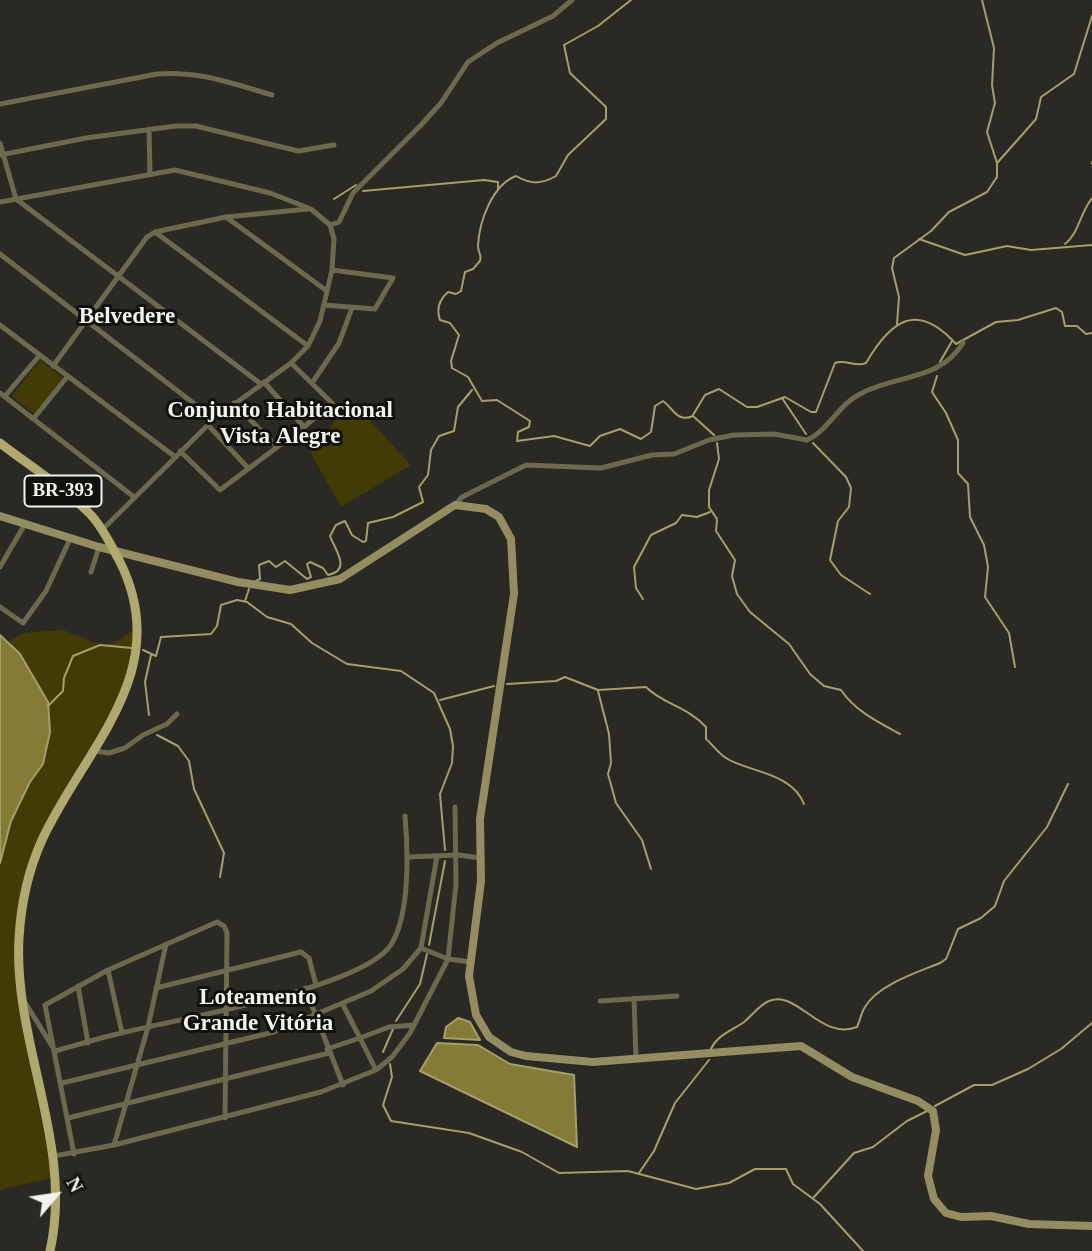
<!DOCTYPE html>
<html>
<head>
<meta charset="utf-8">
<style>
  body { margin:0 }
  #map { position:relative; width:1092px; height:1251px; overflow:hidden; background:#2a2923; font-family:"Times New Roman",serif }
  canvas { display:block }
  .north { position:absolute; left:21px; top:1160px; width:70px; height:70px; -webkit-text-stroke:5px #12110f; paint-order:stroke; rotate:61deg; font-size:19px; font-weight:700; line-height:28px; text-align:center; color:#f2f2ee }
  .north::after { content:''; display:block; margin:auto; width:24px; height:32px; background:#f2f2ee; clip-path:polygon(50% 0,100% 100%,50% 72%,0 100%) }
</style>
</head>
<body>
<div id="map">
<canvas width="1092" height="1251"></canvas>
<div class="north">N</div>
</div>
<script>
const ctx = document.querySelector('canvas').getContext('2d');
ctx.lineJoin = 'round';
function paint(path, color) {
  ctx.fillStyle = color;
  ctx.fill(path, 'evenodd');
}
function strokePath(path, color, width, dash) {
  ctx.strokeStyle = color;
  ctx.lineWidth = width;
  ctx.lineCap = dash ? 'butt' : 'round';
  ctx.setLineDash(dash || []);
  ctx.stroke(path);
}
function write(font, color, halo, rows, align = 'center') {
  ctx.font = font + ' "Times New Roman",serif';
  ctx.lineWidth = 6;
  ctx.setLineDash([]);
  ctx.textBaseline = 'middle';
  ctx.strokeStyle = halo;
  ctx.fillStyle = color;
  for (const [text, x, y, turn = 0] of rows) {
    ctx.save();
    ctx.translate(x, y);
    ctx.rotate((+turn || 0) * Math.PI / 180);
    ctx.textAlign = isNaN(turn) ? turn : align;
    if (halo) ctx.strokeText(text, 0, 0);
    ctx.fillText(text, 0, 0);
    ctx.restore();
  }
}
const green = new Path2D(`
  M40 360 63 378 34 414 12 396Z
  M349 398 411 465 341 507 309 450 321 442Z
  M135 629 124 692 58 800 32 854 23 886V1024L52 1177C34 1185 15 1183 0 1191V863L11 821 48 751V701L20 654 7 643 23 633 63 630 104 646 121 639Z`);
const water = new Path2D(`
  M0 635 20 654 48 702 50 732 43 764 30 782 11 821 0 863Z
  M458 1018 470 1022 480 1040 444 1038 446 1027Z
  M437 1043 478 1045 510 1064 574 1075 577 1147 420 1071Z`);
const stream = new Path2D(`
  M631 0 598 26 564 45 570 73 606 107V119L568 155 556 176C540 185 530 184 516 176 492 185 479 222 478 246 478 254 482 253 480 261L473 269 465 272 461 291 456 294 448 292C439 300 436 309 440 320L450 323 459 335 451 361 452 368 468 377 482 401 497 400 530 421 529 427 518 432 517 441 554 436 590 446 600 436 620 429 641 439 651 432 655 406 663 401C673 408 677 423 693 416L714 435
  M998 162 1036 119 1041 97 1074 74 1092 16
  M1092 162V164
  M363 191 484 180 498 182V190
  M334 199 356 185
  M919 239 965 255 1007 246 1031 250 1092 245
  M1065 244C1079 233 1080 213 1092 198
  M897 324 899 297 892 268 894 258 931 231 949 212 987 192 997 177V163L987 132 995 103 992 85 994 48 982 0
  M940 362 952 341
  M937 376 932 392 946 413 958 440V473L968 484 970 517 984 545 988 567 985 597 1009 633 1015 667
  M782 398 806 434
  M693 415 705 395 719 389 747 407H757L785 397 811 412H816L835 363C847 359 855 368 866 363 891 320 917 301 956 344L996 322 1018 320 1056 308 1062 312 1065 326H1077L1086 334 1092 333
  M717 443 719 459 709 490V507L717 519 716 531 735 560 732 576 737 594 750 612 789 644 810 674 824 686 841 690C855 711 878 722 900 734
  M813 443 846 477 851 488 849 507 838 521 830 560 841 575 870 594
  M256 581 260 579 259 565 269 561 276 567 285 561 307 579 311 577 307 564 310 562 323 568 328 575C352 570 335 550 330 536L336 525 345 521 352 535 363 542 366 541 368 523 393 517 423 502 419 487 428 475 431 450 439 436 454 431 458 407 472 390
  M643 599 636 588 634 567 651 535 676 523 682 515 697 517 710 512
  M245 601 249 589
  M143 650 156 656 161 637 211 634 217 626 221 605 237 600 247 602 267 617 291 624 312 643 347 664 401 671 434 693 450 729 453 746 452 763 440 794 445 850
  M507 684 556 681 565 677 598 690 646 687C661 703 688 707 706 727V739C713 745 718 753 726 758 747 772 792 772 804 804
  M598 691 609 734 611 763 608 774 616 803 642 840 651 869
  M440 700 494 686
  M48 706 63 691 64 678 73 656 100 645 132 648
  M149 715 145 682 151 655
  M157 735 178 746 189 761 194 789 224 853 220 877
  M429 945 445 861
  M396 1021 420 984 427 954
  M711 1049C717 1035 733 1030 744 1022 753 1015 759 1005 769 1001 797 989 820 1041 857 1027 860 1021 861 1013 865 1007 877 985 918 972 940 963L946 959 958 929 981 918 995 906 1004 881 1047 827 1068 784
  M383 1052 393 1029
  M390 1064 392 1077 383 1105 391 1121 469 1133 522 1152 559 1173 628 1171 696 1189 729 1183 755 1169H786L793 1184 820 1204 863 1251
  M935 1106 974 1085H992L1028 1069 1061 1049 1092 1023
  M639 1173 654 1151 675 1103 709 1060
  M814 1197 854 1153 873 1147 907 1121 927 1111`);
const minor = new Path2D(`
  M0 104 157 74C200 71 231 83 272 95
  M149 129 150 174
  M0 143 16 199
  M0 155 86 138 176 126H196L298 151 334 145
  M16 199 261 384
  M0 202 175 170 270 193 311 209 330 225 334 239 332 270 320 321 308 346 291 363 214 419 102 530
  M226 217 327 291
  M330 225 339 222 353 193 421 125 441 103 468 62 497 43 553 16 572 0
  M155 232 308 346
  M0 254 214 419
  M324 305 375 309 393 278 332 270
  M0 325 174 456
  M53 366 147 237 155 232 226 217 308 209
  M264 382 304 427
  M312 383 339 343 352 308
  M0 393 134 497
  M5 396 39 356
  M234 403 277 447
  M34 418 67 377
  M208 425 248 468
  M180 451 220 490 304 427 332 403 291 363
  M455 505 462 497 526 465 601 468 652 455 674 454 709 440 734 435 774 434 807 440C828 431 839 404 860 394 896 374 939 382 963 343
  M0 567 25 524
  M91 572 99 547
  M0 607 23 623 46 591 70 539
  M94 751 109 753 125 748 143 735 167 724 177 714
  M407 857 458 855 481 858
  M421 948 448 959 470 962
  M108 970 122 1033
  M78 986 88 1043
  M156 988 301 952 309 958 316 985
  M305 988 343 1085
  M634 998 636 1059
  M600 1001 677 996
  M342 1003 360 1038 389 1027 414 1025
  M26 1004 55 1051C77 1045 99 1038 122 1033 176 1019 367 988 392 943 410 913 408 850 405 816
  M327 1049 360 1038 376 1070
  M62 1083 274 1032 371 991 403 969 421 948 437 856
  M68 1118 329 1053
  M114 1145 148 1027 166 944
  M74 1154 45 1005 108 970 217 922 224 926 227 933 225 1118
  M54 1156 114 1145 321 1092 376 1070 392 1057 410 1033 448 959 456 884 455 807`);
const secondary = new Path2D(`
  M0 516 99 547 238 582 290 590 340 579 455 505 486 509 499 517 511 539 512 556 514 594 480 819 481 881 469 976 476 1015 489 1037 511 1052 526 1056 593 1062 801 1046 852 1077 918 1101 933 1111 936 1130 928 1176 934 1199 946 1213 961 1217 991 1216 1029 1224 1092 1226`);
const primary = new Path2D(`
  M0 443C30 466 65 488 91 515 103 528 111 545 119 560 176 671 85 747 42 840 28 871 21 904 19 938 13 1043 74 1144 50 1251`);
const shields = [
  [63,491,77]
];
const shieldNames = [
  ["BR-393",63,491]
];
const neighbourhoodNames = [
  ["Belvedere",127,317],
  ["Conjunto Habitacional",280,411],
  ["Vista Alegre",280,437],
  ["Loteamento",258,998],
  ["Grande Vitória",258,1024]
];
paint(green, '#413b06');
paint(water, '#847b36');
strokePath(water, '#a59f6d', 2);
strokePath(stream, '#a59f6d', 2);
strokePath(minor, '#6c694e', 5);
strokePath(secondary, '#938d61', 8);
strokePath(primary, '#b0a96f', 9);
for (const [x, y, w] of shields) {
  const box = new Path2D();
  box.roundRect(x - w / 2, y - 15.5, w, 31, 5);
  ctx.fillStyle = '#12110f';
  ctx.fill(box);
  strokePath(box, '#f2f2ee', 2);
}
write('bold 19px', '#f2f2ee', null, shieldNames);
write('bold 23px', '#f2f2ee', '#12110f', neighbourhoodNames);
</script>
</body>
</html>
